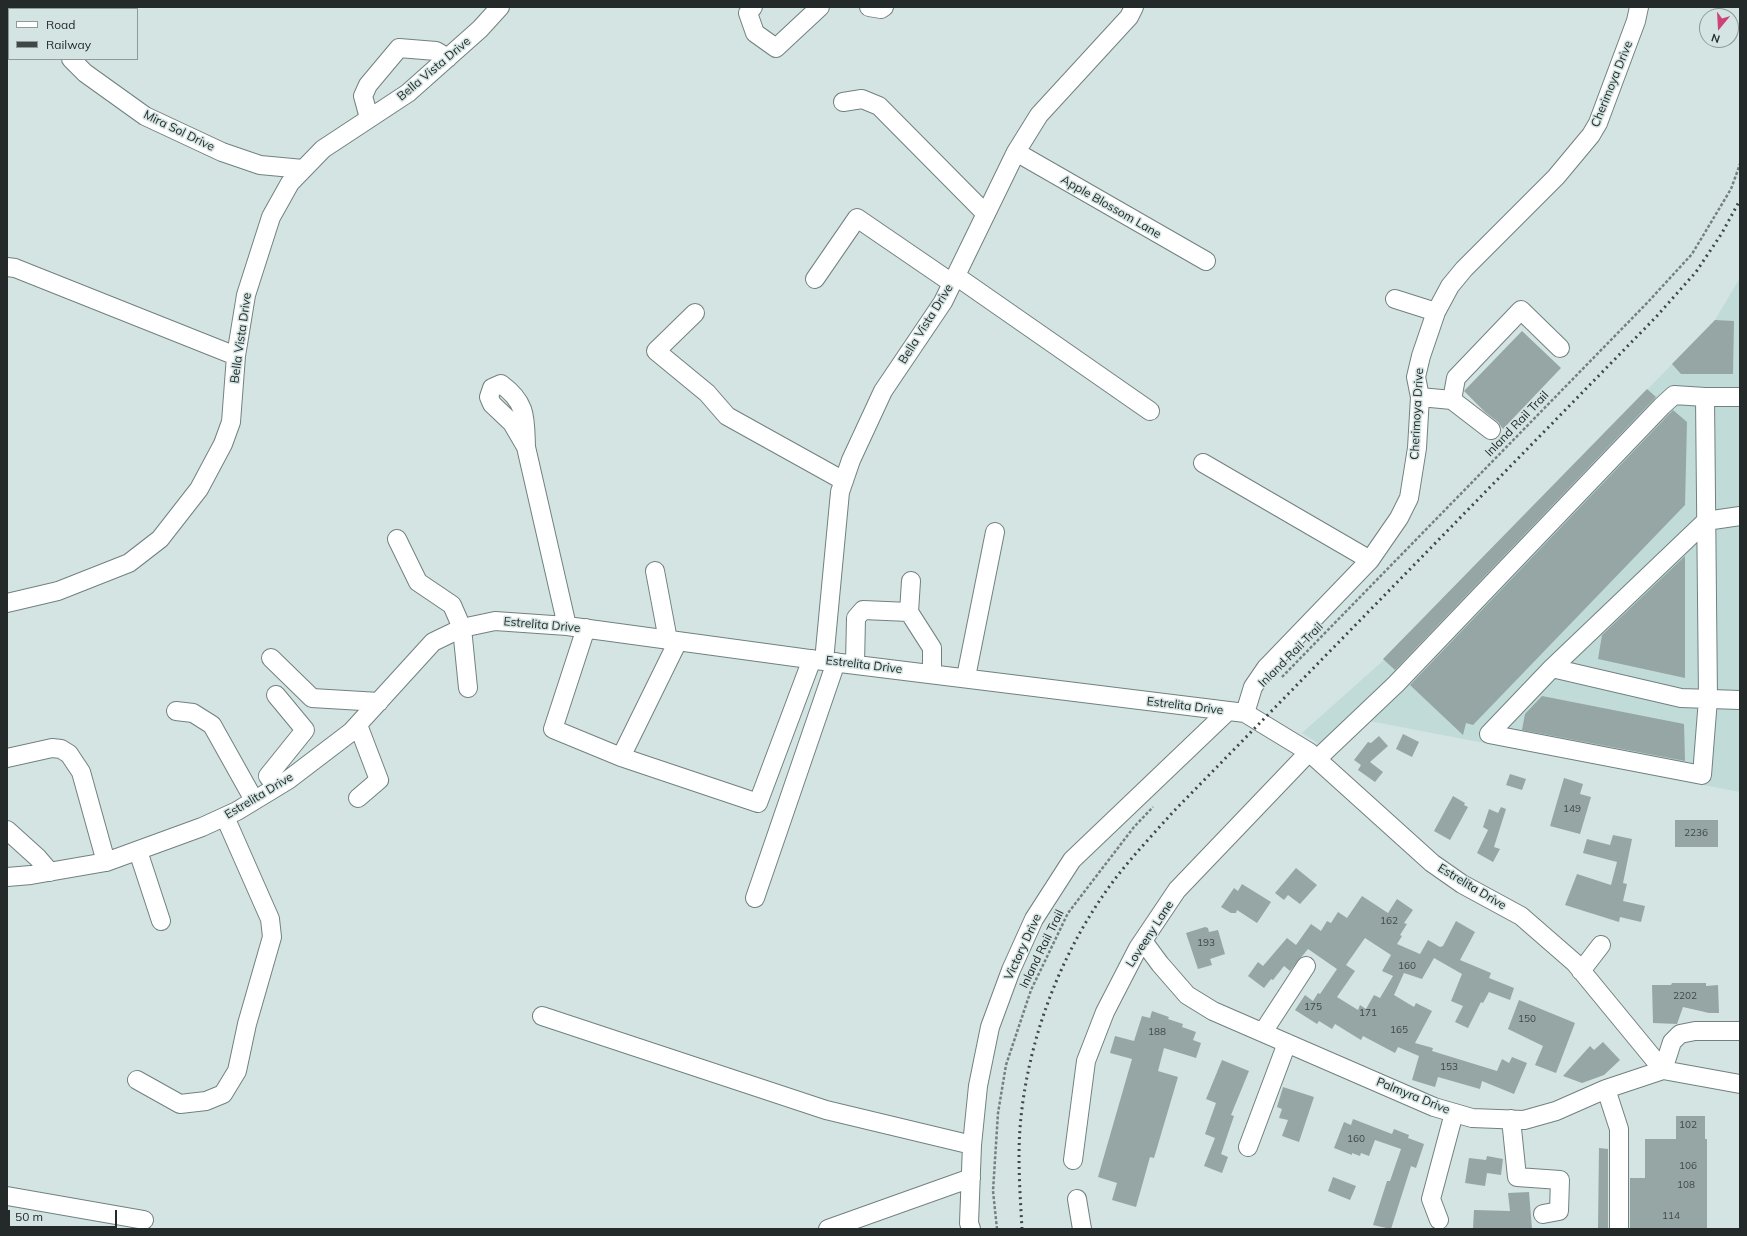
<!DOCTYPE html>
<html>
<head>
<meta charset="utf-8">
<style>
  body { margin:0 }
  #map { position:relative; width:1747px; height:1236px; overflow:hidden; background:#d3e4e2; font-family:Mulish,sans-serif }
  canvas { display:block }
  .frame { position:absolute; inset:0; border:8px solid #242a2a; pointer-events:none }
  .legend { position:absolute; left:8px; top:8px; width:130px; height:52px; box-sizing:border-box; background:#d3e4e2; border:1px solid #8d9a98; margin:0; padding:5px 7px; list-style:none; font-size:12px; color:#242a2a }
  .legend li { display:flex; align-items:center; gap:8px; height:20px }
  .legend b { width:20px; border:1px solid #8d9a98 }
  .north { position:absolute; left:1699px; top:8px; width:40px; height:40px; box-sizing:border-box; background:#d3e4e2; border:1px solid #8d9a98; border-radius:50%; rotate:198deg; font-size:11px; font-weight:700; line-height:16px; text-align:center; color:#242a2a }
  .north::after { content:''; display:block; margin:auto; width:14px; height:18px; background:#ce4377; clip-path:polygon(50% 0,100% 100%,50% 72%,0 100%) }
  .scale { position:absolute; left:8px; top:1210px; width:109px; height:18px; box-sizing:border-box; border:2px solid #242a2a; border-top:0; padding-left:5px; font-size:12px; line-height:14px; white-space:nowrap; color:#242a2a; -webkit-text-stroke:3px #d3e4e2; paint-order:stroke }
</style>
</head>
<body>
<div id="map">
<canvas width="1747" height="1236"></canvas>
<div class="frame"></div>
<ul class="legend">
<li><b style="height:5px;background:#fff"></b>Road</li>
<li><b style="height:5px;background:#404747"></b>Railway</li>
</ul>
<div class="north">N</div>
<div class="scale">50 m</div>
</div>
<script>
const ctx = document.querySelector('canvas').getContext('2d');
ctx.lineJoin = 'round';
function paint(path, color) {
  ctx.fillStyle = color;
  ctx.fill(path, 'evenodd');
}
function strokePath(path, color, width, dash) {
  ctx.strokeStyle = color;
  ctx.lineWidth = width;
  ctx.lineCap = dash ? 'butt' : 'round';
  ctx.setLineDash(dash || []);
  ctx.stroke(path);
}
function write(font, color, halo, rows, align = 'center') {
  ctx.font = font + ' Mulish,sans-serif';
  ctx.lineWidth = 3;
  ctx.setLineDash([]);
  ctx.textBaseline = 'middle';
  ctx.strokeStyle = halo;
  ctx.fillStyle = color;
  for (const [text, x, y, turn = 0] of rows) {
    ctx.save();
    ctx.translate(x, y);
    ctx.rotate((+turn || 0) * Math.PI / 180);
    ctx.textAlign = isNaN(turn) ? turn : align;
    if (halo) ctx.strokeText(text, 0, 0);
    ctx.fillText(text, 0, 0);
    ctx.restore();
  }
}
const built = new Path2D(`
  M1740 278V792L1359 719 1327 749 1302 733 1385 659 1715 320Z`);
const building = new Path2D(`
  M1715 320 1734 321 1733 374H1681L1672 364Z
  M1522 331 1561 368 1503 429 1498 422 1485 412 1464 391Z
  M1647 389 1656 397 1395 670 1383 659Z
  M1673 410 1687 422 1685 505 1473 725 1466 723 1463 735 1410 685Z
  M1685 556V678L1598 659 1602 635Z
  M1542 696 1684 724 1685 761 1522 730 1525 714Z
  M1403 734 1419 742 1412 757 1396 749Z
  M1379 736 1388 746 1370 762 1383 772 1375 782 1358 770 1361 765 1354 760 1368 742 1371 743Z
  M1510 774 1526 779 1522 790 1506 785Z
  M1564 778 1583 784 1580 794 1591 797 1580 834 1550 826Z
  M1453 796 1465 803 1464 805 1468 807 1450 840 1434 831Z
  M1501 807 1506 809 1494 847 1500 849 1493 862 1477 853 1488 830 1483 827 1489 809 1498 813Z
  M1675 820H1718V847H1675Z
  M1613 835 1632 839 1623 883 1627 884 1623 901 1645 906 1641 922 1620 917 1619 922 1565 905 1577 874 1611 885 1617 862 1583 853 1587 839 1610 845Z
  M1296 868 1317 885 1300 904 1288 895 1284 900 1275 893Z
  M1242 884 1271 902 1257 923 1237 910 1236 913H1231L1221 907 1234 888 1238 891Z
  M1362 896 1388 913 1397 899 1413 910 1404 923 1407 924 1400 935 1402 936 1397 944 1420 954 1428 940 1440 947 1443 946 1456 921 1475 932 1460 960 1491 973 1489 978 1514 988 1510 1000 1489 992 1483 1003 1481 1002 1468 1028 1455 1022 1463 1006 1451 1001 1462 974 1434 958 1422 979 1404 973 1394 995 1414 1007 1416 1003 1432 1011 1415 1043 1433 1048 1432 1051 1497 1071 1502 1059 1509 1063 1512 1057 1527 1063 1514 1094 1482 1081 1480 1089 1438 1077 1435 1087 1412 1080 1419 1056 1398 1047 1395 1053 1363 1036 1361 1040 1335 1024 1332 1029 1319 1021 1317 1024 1295 1010 1305 995 1313 1001 1318 993 1320 994 1337 969 1308 949 1290 971 1284 966 1273 980 1271 979 1264 988 1248 976 1258 962 1263 966 1287 938 1296 945 1311 924 1321 931 1327 921 1331 923 1338 912 1347 918ZM1365 938 1391 955 1382 971 1393 976 1380 998 1374 995 1366 1009 1360 1005 1358 1010 1337 997 1355 971 1346 965Z
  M1205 927 1208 928 1209 932 1218 930 1225 954 1210 959 1212 965 1198 969 1186 933Z
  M1672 983H1706V986L1718 985 1719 1013H1709L1683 1007 1677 1024 1653 1023 1652 985H1671Z
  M1519 1000 1575 1023 1556 1073 1535 1065 1543 1046 1508 1029Z
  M1152 1011 1169 1017 1168 1019 1183 1024 1182 1027 1196 1032 1193 1040 1201 1043 1196 1058 1164 1048 1158 1071 1178 1077 1154 1158 1150 1157 1136 1207 1112 1200 1117 1183 1098 1177 1132 1059 1110 1053 1115 1036 1134 1041 1142 1016 1150 1018Z
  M1603 1042 1620 1060 1604 1075 1582 1083 1563 1076 1590 1046 1594 1050Z
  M1222 1060 1249 1071 1231 1115 1234 1116 1221 1154 1228 1157 1222 1173 1204 1166 1215 1138 1205 1134 1216 1103 1206 1099Z
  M1283 1087 1314 1097 1299 1142 1282 1136 1288 1120 1279 1118 1282 1109 1277 1107Z
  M1676 1116H1705V1139H1707V1229H1630V1178H1645V1139H1676Z
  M1353 1119 1392 1134 1394 1129 1409 1135 1408 1138 1424 1144 1416 1168 1411 1166 1391 1229 1373 1225 1387 1181H1390L1401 1149 1375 1140 1369 1156 1361 1153 1360 1156 1352 1153V1155L1334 1148 1344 1122 1351 1125Z
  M1599 1148 1608 1149V1229H1598Z
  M1487 1156 1503 1159 1501 1175 1487 1173 1485 1186 1465 1183 1469 1158 1486 1160Z
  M1333 1177 1356 1186 1350 1200 1328 1191Z
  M1529 1192 1532 1229H1473L1474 1210 1510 1211 1508 1193Z`);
const path = new Path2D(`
  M1282 677 1648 302 1692 254 1731 189 1740 164
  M997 1229 993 1191 998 1113 1006 1065 1031 990 1068 913 1134 827 1153 807`);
const minor = new Path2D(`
  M24 7 25 9
  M753 7 748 13 755 33 776 48 820 7
  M869 7 881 9 884 7
  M71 59 85 73 145 116 222 152 260 165 303 169
  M843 102 862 99 879 106 986 214
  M369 118 363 96 368 85 399 48 436 51 448 58
  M1016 152 1206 261
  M7 267 15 268 236 356
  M956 276 1150 411
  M815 279 857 218 952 283
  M1395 299 1436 312
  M695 313 656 351 707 393 727 416 844 481
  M1420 397 1452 400 1491 430
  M1705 397H1740
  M1452 400 1456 378 1521 310 1560 348
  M526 447C525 418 527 403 501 384L492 388 489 397 492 404 512 423 526 447 567 626
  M1203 463 1370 560
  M397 539 418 582 452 605 462 628 468 688
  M655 571 668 640
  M911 581 909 612 932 648V673
  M7 603 58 591 129 563 160 539 199 489 223 444 231 422 236 356 246 295 271 217 290 183 323 149 408 93 480 29 500 7
  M586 628 553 729 621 757 758 803 812 659
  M271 658 312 698 379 702
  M824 661 840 492 851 460 883 391 943 302 1016 152 1039 115 1129 17 1134 7
  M855 664 856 618 863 610 909 612
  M1552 668 1706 521 1740 516
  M966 677 995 532
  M276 695 305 730 268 776 276 787
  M176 711 193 713 212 725 254 800
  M1245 713 1253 687 1266 668 1370 560 1399 518 1409 498 1417 448 1420 397 1416 377 1421 356 1436 312 1450 286 1464 269 1556 177 1591 135 1598 123 1636 21 1639 7
  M358 725 379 780 358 798
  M621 757 678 641
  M7 758 52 748 61 749 69 754 81 772 106 862
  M1317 759 1396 684 1662 406 1674 395 1705 397 1708 699 1702 775 1489 734 1552 668 1681 698 1740 700
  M7 830 38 858 50 872
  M138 851 161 921
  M7 877 31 875 106 862 202 827 237 811 288 780 351 732 433 642 462 628 495 621 567 626 824 661 1245 713 1309 752 1432 863 1462 884 1521 916 1575 963 1663 1070
  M755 898 836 662
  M1143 941 1160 964 1187 995 1213 1011 1434 1107 1472 1118 1524 1120 1556 1111 1606 1089 1663 1070 1740 1084
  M1581 971 1601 945
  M542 1016 826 1110 972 1145
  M1263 1032 1306 966
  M1663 1070 1672 1042 1680 1034 1695 1031H1740
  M137 1080 180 1104 206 1101 223 1094 237 1071 247 1024 272 937 270 919 225 817
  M1606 1089 1619 1129V1229
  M1511 1119 1517 1177 1560 1180 1559 1211 1543 1214
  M1248 1147 1287 1043
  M1073 1160 1086 1061 1105 1012 1138 948 1177 890 1309 752
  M7 1196 144 1220
  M1077 1199 1082 1229
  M1439 1220 1431 1199 1454 1113
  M828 1229 971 1178
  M971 1229 969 1223 972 1145 978 1086 990 1027 1011 970 1034 919 1072 860 1227 712`);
const rail = new Path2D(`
  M1022 1229C1020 1192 1017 1154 1021 1117 1029 1041 1057 964 1100 900 1121 868 1148 840 1173 812L1656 317 1696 272 1722 233 1740 200`);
const numberNames = [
  ["149",1572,809],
  ["2236",1696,833],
  ["162",1389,921],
  ["193",1206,943],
  ["160",1407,966],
  ["2202",1685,996],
  ["175",1313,1007],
  ["171",1368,1013],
  ["150",1527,1019],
  ["165",1399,1030],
  ["188",1157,1032],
  ["153",1449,1067],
  ["102",1688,1125],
  ["160",1356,1139],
  ["106",1688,1166],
  ["108",1686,1185],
  ["114",1671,1216]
];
const streetNames = [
  ["Bella Vista Drive",434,69,-40],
  ["Cherimoya Drive",1612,84,-68],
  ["Mira Sol Drive",179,131,26],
  ["Apple Blossom Lane",1111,207,30],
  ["Bella Vista Drive",926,324,-58],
  ["Bella Vista Drive",241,338,-82],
  ["Cherimoya Drive",1417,414,-87],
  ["Inland Rail Trail",1517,424,-46],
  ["Estrelita Drive",542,625,5],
  ["Inland Rail Trail",1291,655,-45],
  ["Estrelita Drive",864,665,7],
  ["Estrelita Drive",1185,706,7],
  ["Estrelita Drive",259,796,-31],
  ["Estrelita Drive",1472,887,31],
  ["Loveeny Lane",1150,934,-57],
  ["Victory Drive",1023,947,-65],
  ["Inland Rail Trail",1042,949,-64],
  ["Palmyra Drive",1413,1096,22]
];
paint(built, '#c0dbd8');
paint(building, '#95a6a4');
strokePath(minor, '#718180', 20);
strokePath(path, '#75807f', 2.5, [3, 2]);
strokePath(minor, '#fff', 18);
strokePath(rail, '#404747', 3, [2, 4]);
write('10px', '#404948', null, numberNames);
write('12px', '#242a2a', '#d3e4e2', streetNames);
</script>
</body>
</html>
